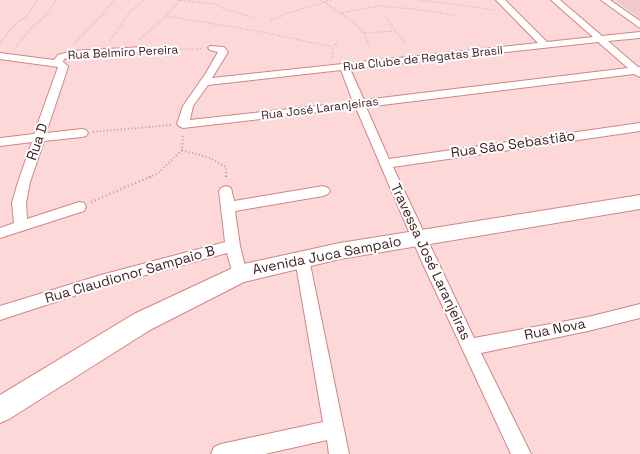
<!DOCTYPE html>
<html>
<head>
<meta charset="utf-8">
<style>
  body { margin:0 }
  canvas { display:block; background:#fcd9d8 }
</style>
</head>
<body>
<canvas width="640" height="454"></canvas>
<script>
const ctx = document.querySelector('canvas').getContext('2d');
ctx.lineJoin = 'round';
function paint(path, color) {
  ctx.fillStyle = color;
  ctx.fill(path, 'evenodd');
}
function strokePath(path, color, width, dash) {
  ctx.strokeStyle = color;
  ctx.lineWidth = width;
  ctx.lineCap = dash ? 'butt' : 'round';
  ctx.setLineDash(dash || []);
  ctx.stroke(path);
}
function write(font, color, halo, rows, align = 'center') {
  ctx.font = font + ' "Space Grotesk",sans-serif';
  ctx.lineWidth = 4;
  ctx.setLineDash([]);
  ctx.textBaseline = 'middle';
  ctx.strokeStyle = halo;
  ctx.fillStyle = color;
  for (const [text, x, y, turn = 0] of rows) {
    ctx.save();
    ctx.translate(x, y);
    ctx.rotate((+turn || 0) * Math.PI / 180);
    ctx.textAlign = isNaN(turn) ? turn : align;
    if (halo) ctx.strokeText(text, 0, 0);
    ctx.fillText(text, 0, 0);
    ctx.restore();
  }
}
const built = new Path2D(`
  M615 0H640V18Z`);
const pathFar2 = new Path2D(`
  M177 0 216 4 225 9 252 17
  M321 0 353 22 364 33 369 46
  M420 0 495 10
  M341 13 379 6 423 10 458 16
  M166 16 257 31 333 47
  M386 18 405 43
  M271 21 285 14 331 0
  M364 33 395 31
  M140 39 166 16 180 0
  M110 41 129 13 144 0
  M0 44 12 27 29 14 37 0
  M74 44 105 12 114 0
  M15 48 31 28 49 13 56 0
  M155 50 202 49
  M332 59 333 47 337 42`);
const pathFar1 = new Path2D(`
  M93 132 171 125
  M182 150 210 158 226 167V177
  M149 177 157 174 182 150 183 135`);
const path = new Path2D(`
  M226 176V180
  M91 202 152 176`);
const street = new Path2D(`
  M496 0H505L547 42 593 37 551 0H560L602 36 640 32V38L608 41 638 67H640V77L634 74 366 107 389 159 640 123V131L393 167 474 338 588 317 640 304V318L588 331 481 353 531 454H511L422 262 356 108 183 128 179 126 177 124 183 106 206 73 218 52 210 50 208 48 210 46 224 47 228 52 212 78 538 43ZM598 42 628 68 364 100 350 69ZM341 70 353 102 190 120 193 106 208 85Z
  M601 0H610L640 21V28Z
  M144 47 149 50 147 52 72 57 64 59 63 62 68 66 67 70 46 133 82 129 86 130 88 133 86 136 82 137 44 141 30 182 26 203 27 219 79 202 84 203 86 207 84 211 0 238V228L14 223 12 203 18 182 32 142 0 146V138L34 134 58 67 0 59V53L54 60 58 55 72 51Z
  M226 186 231 188 234 201 323 186 328 188 330 191 328 194 323 196 235 211 240 246 247 274 244 278 239 280 234 278 227 253 101 287 0 320V306L101 275 225 242 219 191 221 188Z
  M302 253 307 255 309 259 349 454H329L327 440 265 454H211L214 447 221 444 323 422 295 259 297 255Z`);
const secondary = new Path2D(`
  M640 195V209L340 259 244 282 150 330 9 419 0 423V395L134 314 239 265 340 243Z`);
const farStreetnames = [
  ["Rua Belmiro Pereira",123,53,-3],
  ["Rua Clube de Regatas Brasil",423,59,-6],
  ["Rua José Laranjeiras",320,109,-7]
];
const streetNames = [
  ["Rua D",38,142,-71],
  ["Rua São Sebastião",513,145,-8],
  ["Avenida Juca Sampaio",327,256,-11],
  ["Travessa José Laranjeiras",430,262,65],
  ["Rua Claudionor Sampaio B",130,275,-16],
  ["Rua Nova",555,330,-11]
];
paint(built, '#f0c9ca');
strokePath(street, '#d38484', 2);
strokePath(secondary, '#d38484', 2);
strokePath(pathFar2, '#bc9b9a', 1.5, [0.5, 2]);
strokePath(pathFar1, '#bc9b9a', 2, [1, 2.5]);
strokePath(path, '#bc9b9a', 2.5, [1, 3]);
paint(street, '#fff');
paint(secondary, '#fff');
write('12px', '#3c1d1e', '#fff', farStreetnames);
write('14px', '#3c1d1e', '#fff', streetNames);
</script>
</body>
</html>
